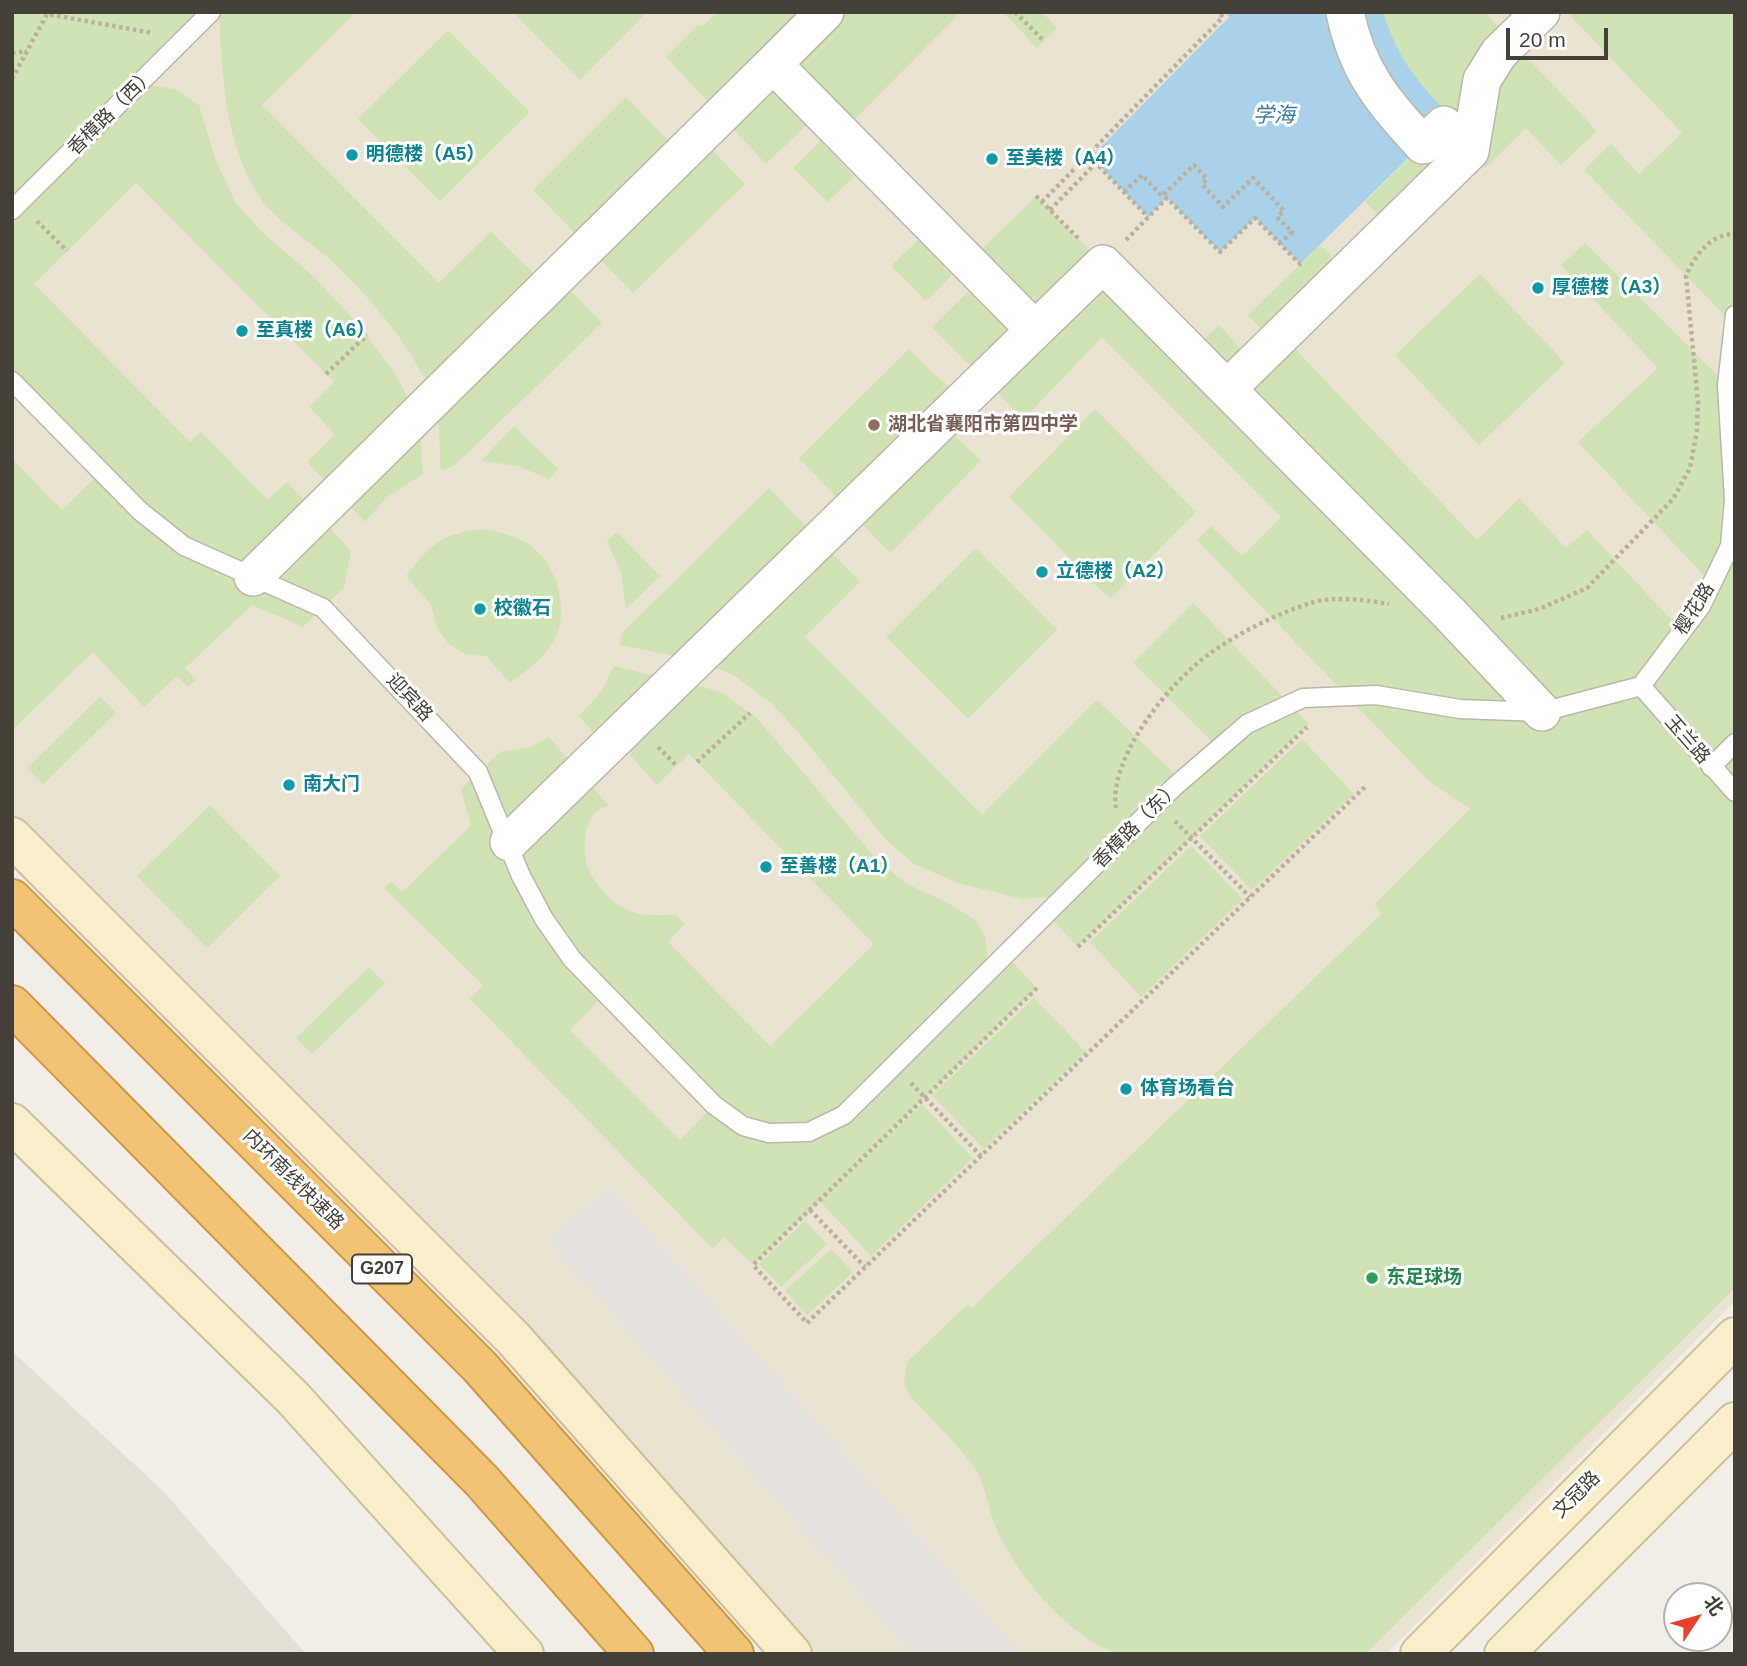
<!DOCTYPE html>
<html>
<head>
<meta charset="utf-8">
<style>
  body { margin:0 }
  #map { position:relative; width:1747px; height:1666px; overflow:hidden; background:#f2eee7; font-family:Helvetica,"Noto Sans SC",sans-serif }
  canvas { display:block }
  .frame { position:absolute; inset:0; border:14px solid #443f37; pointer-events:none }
  .north { position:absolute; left:1663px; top:1582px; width:70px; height:70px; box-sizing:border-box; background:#fff; border:2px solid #b4b2af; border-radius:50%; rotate:54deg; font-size:19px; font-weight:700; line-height:28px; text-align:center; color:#443f37 }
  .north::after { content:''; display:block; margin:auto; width:24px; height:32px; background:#e6412a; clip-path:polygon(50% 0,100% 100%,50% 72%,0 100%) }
  .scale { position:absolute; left:1506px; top:28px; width:102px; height:32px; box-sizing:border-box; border:4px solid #443f37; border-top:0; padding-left:9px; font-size:21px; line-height:24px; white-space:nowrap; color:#443f37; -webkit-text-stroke:5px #fff; paint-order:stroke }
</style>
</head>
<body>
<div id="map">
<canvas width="1747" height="1666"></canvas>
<div class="frame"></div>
<div class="north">北</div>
<div class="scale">20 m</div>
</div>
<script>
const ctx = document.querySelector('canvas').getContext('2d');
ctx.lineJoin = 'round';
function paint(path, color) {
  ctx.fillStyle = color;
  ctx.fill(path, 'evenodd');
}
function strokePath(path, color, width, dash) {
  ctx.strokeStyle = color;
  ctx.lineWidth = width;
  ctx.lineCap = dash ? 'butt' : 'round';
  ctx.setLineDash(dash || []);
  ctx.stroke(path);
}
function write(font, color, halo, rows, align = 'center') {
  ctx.font = font + ' Helvetica,"Noto Sans SC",sans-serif';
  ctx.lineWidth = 6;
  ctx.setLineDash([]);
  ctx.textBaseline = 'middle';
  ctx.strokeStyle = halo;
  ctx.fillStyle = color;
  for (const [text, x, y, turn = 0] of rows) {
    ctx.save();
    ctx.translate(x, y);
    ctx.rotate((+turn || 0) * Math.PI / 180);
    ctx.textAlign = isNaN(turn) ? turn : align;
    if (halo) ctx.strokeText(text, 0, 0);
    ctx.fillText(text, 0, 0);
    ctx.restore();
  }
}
const residential = new Path2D(`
  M12 1351 163 1491 306 1654H12Z`);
const education = new Path2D(`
  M12 12H1735V1301L1386 1654H792L12 837Z`);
const green = new Path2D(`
  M12 12H211L141 84 175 89 199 105 215 158 235 202 262 232 313 276 357 323 393 371 418 415 423 474 387 497 365 522 307 462 335 434 309 407 334 382 136 183 34 284 190 442 201 432 268 500 287 482 351 551 344 588 303 627 252 605 185 668 196 680 188 687 177 676 144 707 93 652 12 730V459L62 510 101 472 12 381Z
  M219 12H356L262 105 439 283 491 232 547 286 557 277 602 323 453 467 441 470C439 448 441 416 433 396 411 345 368 294 327 257 303 236 269 217 254 188 224 134 222 72 219 12Z
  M513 12H647L580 80Z
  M717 12H961L841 133 820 112 766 164 666 57 699 24 702 27Z
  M1003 12H1042L1057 28 1037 48Z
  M1383 12H1484L1597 131 1561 165 1526 128 1485 168 1470 151 1391 227 1365 202 1451 116C1416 81 1399 60 1383 12Z
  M1567 12H1735V1288L1365 1654H1118C1068 1637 1014 1573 995 1525 988 1508 986 1489 978 1473 968 1454 927 1415 911 1397L904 1384 907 1362 967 1305 972 1308 1381 914 1375 904 1470 809 1429 781 1197 540 1211 526 1242 556 1281 517 1102 337 1024 419 932 327 983 277 969 262 1036 196 1157 318 1203 340 1219 325 1254 363 1274 343 1248 315 1320 245 1347 271 1282 335 1477 540 1519 498 1566 548 1587 530 1682 631 1712 584 1578 442 1658 368 1561 265 1585 243 1727 385 1733 324 1584 170 1611 144 1639 174 1682 133Z
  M448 30 530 112 440 201 358 119Z
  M626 97 681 154 699 136 745 184 633 293 533 190Z
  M820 141 854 176 827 202 793 168Z
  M918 240 952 275 926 301 891 266Z
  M1480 274 1565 363 1479 445 1395 355Z
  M909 349 962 401 940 422 981 461 890 553 799 458Z
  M1095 409 1196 512 1110 599 1009 497Z
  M514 426 558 469 549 479 518 466 481 461Z
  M769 488 860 582 805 637 982 815 1097 700 1181 780 1218 748 1133 663 1193 603 1309 724 1078 947 1048 915 1064 896 1023 899 958 883 914 864 886 840 799 733 770 702 732 674 695 660 620 645 621 634Z
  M484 529C503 533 524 537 538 552 559 573 570 615 553 642 543 659 526 671 510 683L486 656 465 654 448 643 437 628 431 605 406 576C432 543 443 533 484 529Z
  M617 532 660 576 626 609 621 573 607 541Z
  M976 548 1057 630 968 719 886 637Z
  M614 666 719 691 757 718 872 854 905 883 950 904 975 920 986 939 988 972 1006 955 1037 988 829 1192 922 1104 973 1158 871 1256 820 1201 753 1265 724 1237 713 1249 470 999 483 985 384 888 391 882 402 892 471 826 461 789 500 752 531 747 549 737 609 806C582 810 581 851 589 870 595 884 610 900 622 907 638 917 657 915 675 915L685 924 668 942 770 1046 874 944 689 754 657 785 616 739 606 748 579 716 601 692ZM606 993 713 1106 680 1140 570 1030Z
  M100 697 116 713 43 784 27 768Z
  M1302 739 1354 794 1252 890 1200 836Z
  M210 805 280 876 207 948 137 876Z
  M1191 846 1243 899 1141 997 1090 942Z
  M369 967 385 983 312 1054 296 1038Z
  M1034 998 1086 1052 984 1149 932 1095Z
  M805 1221 827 1244 781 1287 759 1264Z
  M831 1249 853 1272 807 1315 785 1291Z`);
const parking = new Path2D(`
  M609 1187 1021 1654H912L548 1241Z`);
const water = new Path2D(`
  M1225 12H1383C1399 60 1416 81 1451 116L1300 264 1255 218 1220 252 1167 198 1148 217 1091 157 1229 17Z`);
const path = new Path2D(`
  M1015 12 1044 41
  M12 53 27 51
  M12 79 47 14 153 33
  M1124 192 1142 175 1162 196 1194 165 1207 179 1202 184 1223 207 1253 178 1284 211 1277 217 1292 232 1280 243
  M1036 196 1079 239
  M1042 202 1223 17 1218 12
  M1050 210 1096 163 1148 217
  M37 221 67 251
  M1126 240 1167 198 1220 252 1255 218 1300 264 1302 262
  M326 374 367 335
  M1501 618 1539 609 1587 588 1673 499 1690 468 1697 431 1698 402 1686 276C1695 255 1710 234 1735 234
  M658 747 677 766
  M697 762 750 713
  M1116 808C1108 758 1170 682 1209 654 1240 632 1278 613 1314 602 1336 596 1366 600 1389 604
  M1175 821 1250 897
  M1078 947 1307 727
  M1037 988 753 1265 807 1323 1367 785
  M911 1083 981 1156
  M810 1210 865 1267`);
const lane = new Path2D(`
  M12 210 211 12
  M12 381 140 511 184 546 323 608 478 772 521 876 544 919 572 959 714 1105 743 1126 769 1133 809 1132 844 1115 1174 787 1247 724 1303 698 1376 695 1460 709 1542 712 1641 686
  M1641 686 1701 606 1730 546 1734 500 1727 385 1735 315
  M1641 686 1735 792
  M1711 767 1735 743`);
const street = new Path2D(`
  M825 12 773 64 1035 330 1103 264 1449 613 1542 712
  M1345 12C1357 72 1383 101 1423 145L1444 125 1470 151
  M1227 389 1470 151 1482 80 1499 53 1541 12
  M253 577 773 64
  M509 842 1035 330`);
const secondary = new Path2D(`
  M12 837 513 1338 792 1654
  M12 1123 293 1398 524 1654
  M1420 1654 1735 1337
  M1504 1654 1735 1422`);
const highway = new Path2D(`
  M12 899 480 1367 734 1654
  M12 1005 482 1481 634 1654`);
const markers = [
  [352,155,7,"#0f9aa8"],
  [992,159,7,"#0f9aa8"],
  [1538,288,7,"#0f9aa8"],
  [242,331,7,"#0f9aa8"],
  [874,425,7,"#8d6e63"],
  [1042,572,7,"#0f9aa8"],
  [480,609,7,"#0f9aa8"],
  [289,785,7,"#0f9aa8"],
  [766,867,7,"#0f9aa8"],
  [1126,1089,7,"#0f9aa8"],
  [1372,1278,7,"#2e9e5b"]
];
const shields = [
  [382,1269,60]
];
const shieldNames = [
  ["G207",382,1269]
];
const streetNames = [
  ["香樟路（西）",112,112,-45],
  ["樱花路",1695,609,-58],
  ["迎宾路",409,698,47],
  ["玉兰路",1687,740,49],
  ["香樟路（东）",1137,825,-45],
  ["内环南线快速路",293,1180,45],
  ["文冠路",1577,1495,-45]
];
const cultureNames = [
  ["明德楼（A5）",366,155],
  ["至美楼（A4）",1006,159],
  ["厚德楼（A3）",1552,288],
  ["至真楼（A6）",256,331],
  ["立德楼（A2）",1056,572],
  ["校徽石",494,609],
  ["南大门",303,785],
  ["至善楼（A1）",780,867],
  ["体育场看台",1140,1089]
];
const educationNames = [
  ["湖北省襄阳市第四中学",888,425]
];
const leisureNames = [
  ["东足球场",1386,1278]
];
const waterNames = [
  ["学海",1274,116]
];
paint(residential, '#e5e0d6');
paint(education, '#eae3d2');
paint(green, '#cfe3b4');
paint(parking, '#e4e1df');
paint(water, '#a9d1e9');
strokePath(lane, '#bdb6ab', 21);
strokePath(street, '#bdb6ab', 40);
strokePath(secondary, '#cebf9b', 42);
strokePath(highway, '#cf9844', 42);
strokePath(path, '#bdb19d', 4.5, [3.5, 3.5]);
strokePath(lane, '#fff', 18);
strokePath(street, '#fff', 37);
strokePath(secondary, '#faedca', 38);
strokePath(highway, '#f1c374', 38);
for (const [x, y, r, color] of markers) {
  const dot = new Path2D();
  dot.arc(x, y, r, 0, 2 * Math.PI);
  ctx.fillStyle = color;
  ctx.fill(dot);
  strokePath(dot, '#fff', 2.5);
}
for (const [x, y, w] of shields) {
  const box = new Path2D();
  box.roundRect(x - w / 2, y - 14.5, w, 29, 5);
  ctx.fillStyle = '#fff';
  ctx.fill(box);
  strokePath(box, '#443f37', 2);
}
write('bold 18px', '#443f37', null, shieldNames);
write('19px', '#443f37', '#fff', streetNames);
write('bold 19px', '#0d838f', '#fff', cultureNames, 'left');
write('bold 19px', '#785e54', '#fff', educationNames, 'left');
write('bold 19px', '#27864d', '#fff', leisureNames, 'left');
write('italic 21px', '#3a7ca7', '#fff', waterNames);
</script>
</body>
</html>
